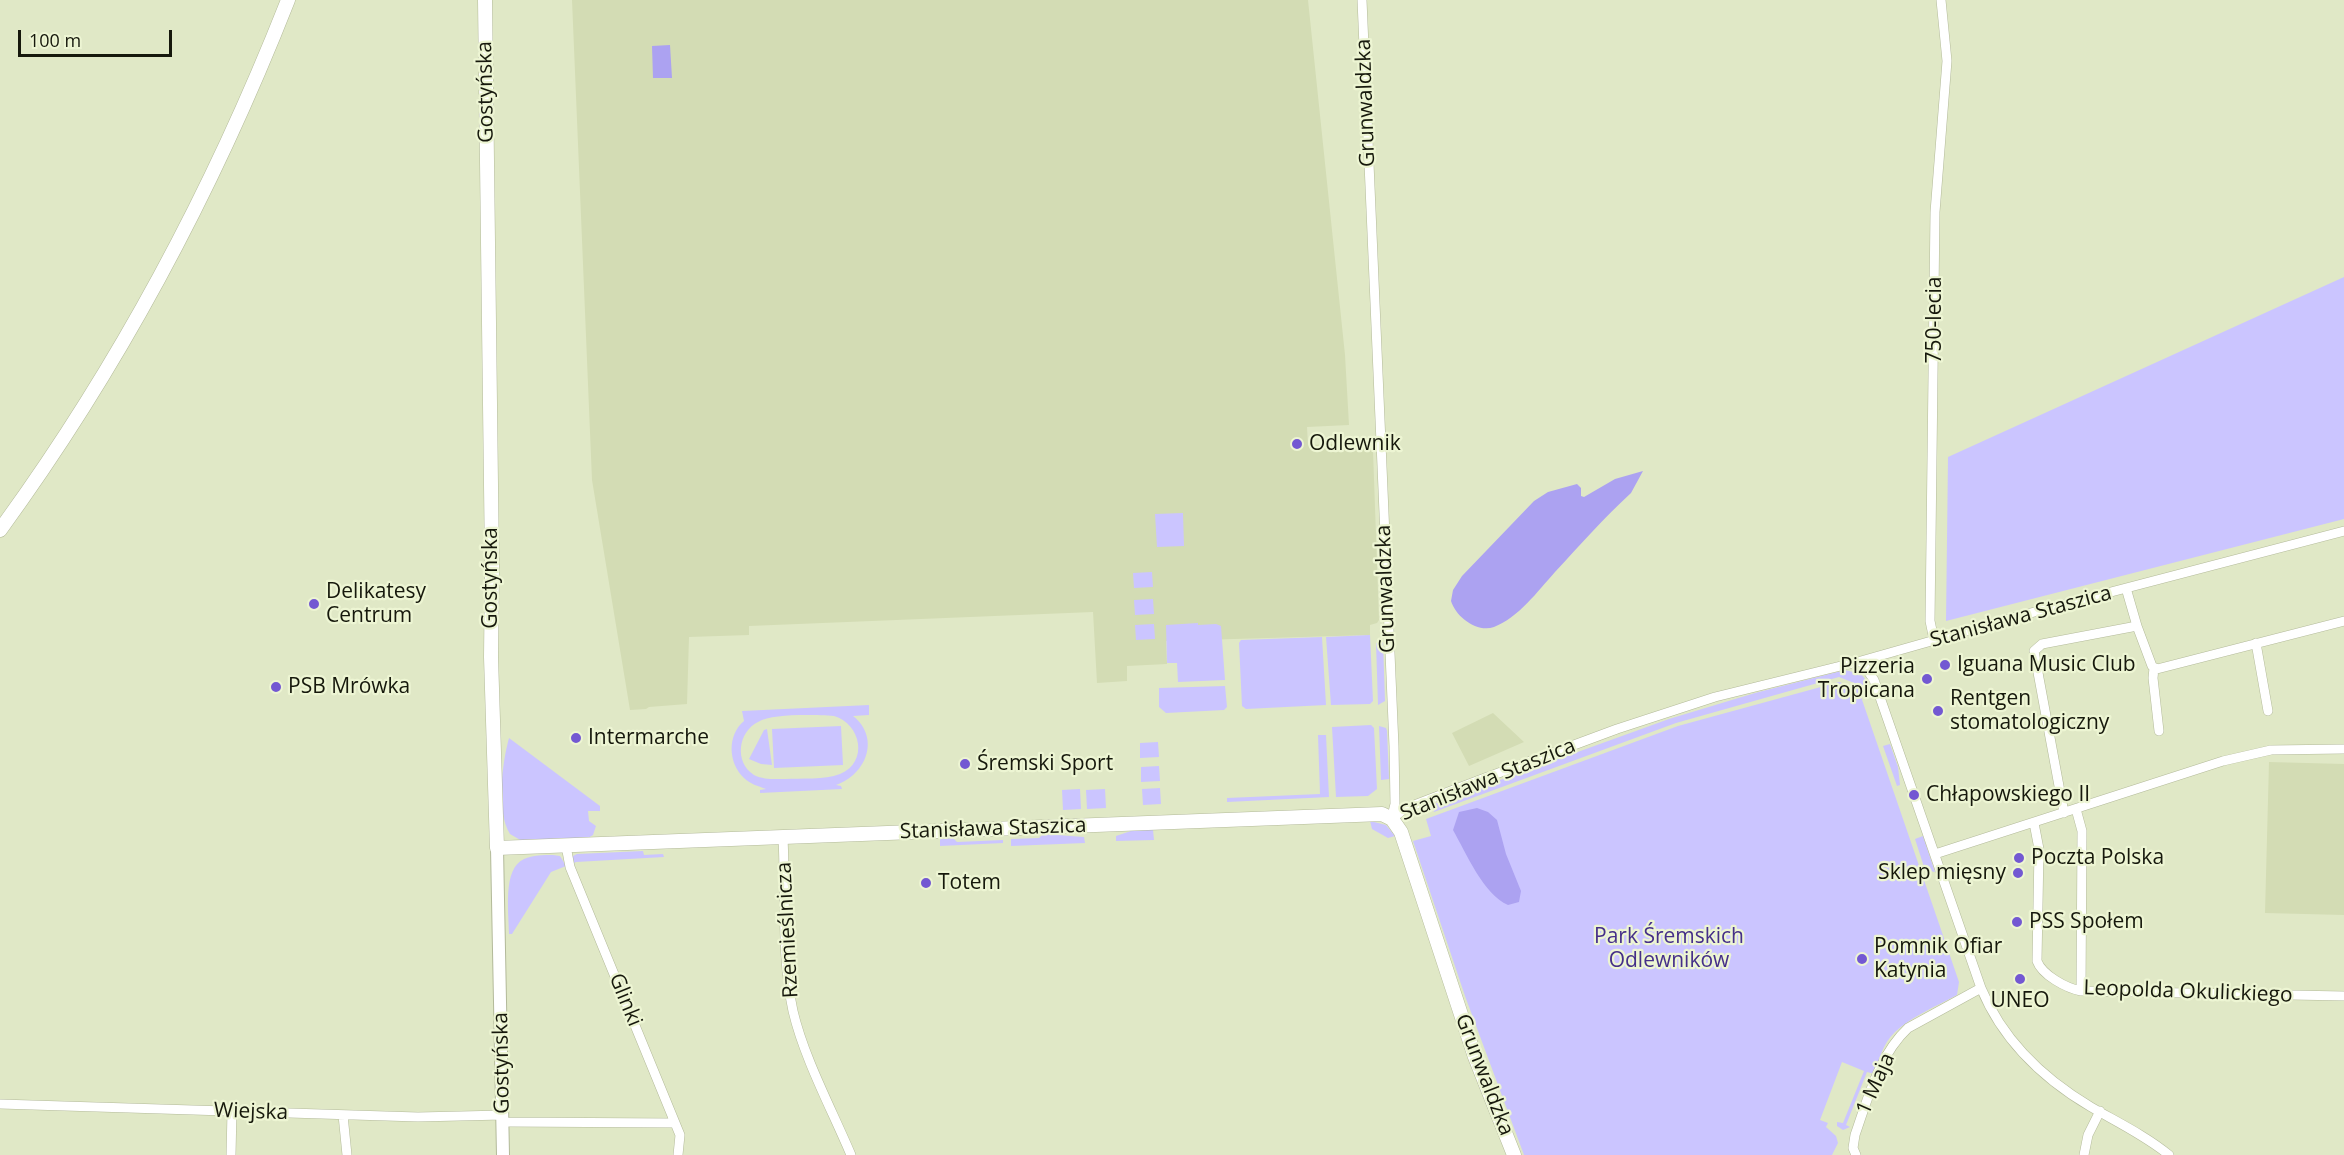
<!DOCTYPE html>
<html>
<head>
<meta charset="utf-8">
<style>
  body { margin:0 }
  #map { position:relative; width:2344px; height:1155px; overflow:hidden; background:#e0e8c6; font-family:"Open Sans",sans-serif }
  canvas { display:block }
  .scale { position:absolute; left:18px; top:30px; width:154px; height:27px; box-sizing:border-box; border:3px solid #16180c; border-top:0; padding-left:8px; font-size:18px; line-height:21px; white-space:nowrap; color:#16180c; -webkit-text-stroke:4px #edf5d3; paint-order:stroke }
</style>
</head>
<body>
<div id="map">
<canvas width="2344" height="1155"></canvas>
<div class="scale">100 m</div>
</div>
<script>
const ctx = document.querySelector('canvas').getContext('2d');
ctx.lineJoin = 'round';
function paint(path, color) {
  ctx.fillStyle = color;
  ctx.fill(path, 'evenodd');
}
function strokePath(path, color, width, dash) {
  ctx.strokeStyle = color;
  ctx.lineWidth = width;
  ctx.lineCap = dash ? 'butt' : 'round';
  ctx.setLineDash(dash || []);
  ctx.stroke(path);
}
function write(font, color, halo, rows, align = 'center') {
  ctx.font = font + ' "Open Sans",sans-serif';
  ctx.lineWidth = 4.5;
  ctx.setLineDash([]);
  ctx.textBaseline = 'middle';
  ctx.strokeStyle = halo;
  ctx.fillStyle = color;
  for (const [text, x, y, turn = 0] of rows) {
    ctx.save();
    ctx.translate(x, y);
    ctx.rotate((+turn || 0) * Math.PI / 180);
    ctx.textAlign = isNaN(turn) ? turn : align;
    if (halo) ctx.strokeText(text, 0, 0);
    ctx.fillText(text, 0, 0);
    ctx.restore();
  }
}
const built = new Path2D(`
  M572 0H1308L1345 355 1349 425 1307 427 1308 445 1363 443 1369 446 1373 451 1379 620 1377 623 1370 625V635L1166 641 1167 664 1127 666V681L1097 683 1093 612 749 626V635L689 637 687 704 649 707 646 709 630 710 592 480Z
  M1493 713 1524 742 1469 766 1452 733Z
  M2269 762 2344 764V915L2265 913Z`);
const green = new Path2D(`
  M2344 277V519L1946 621 1948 457Z
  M1183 513 1184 546 1157 547 1155 514Z
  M1152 572 1153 587 1134 588 1133 573Z
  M1153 599 1154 614 1135 615 1134 600Z
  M1198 623V625L1216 624 1221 626 1225 680 1178 682 1177 663H1167L1166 625Z
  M1154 624 1155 639 1136 640 1135 625Z
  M1370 635 1373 701 1370 704 1331 705 1326 637Z
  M1322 637 1326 705 1246 709 1242 706 1239 643 1241 640Z
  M1383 642 1385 701 1378 705 1376 643Z
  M1845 670 1861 674 1869 684 1862 686 1839 677 1676 723 1434 812 1431 805 1669 719 1755 693Z
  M1839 682 1858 688 1959 982 1957 995C1937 1006 1912 1016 1895 1032 1883 1043 1879 1060 1874 1074L1867 1072 1846 1125 1850 1127 1843 1130 1837 1126V1122L1843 1123 1864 1071 1842 1062 1820 1120 1828 1123 1826 1127 1836 1136 1838 1143 1832 1155H1524L1465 996 1413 841 1431 836 1426 819 1678 726Z
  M1225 686 1227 707 1224 710 1166 713 1159 707V688Z
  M869 705V715L853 716C881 738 866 775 836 785L841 786 842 789 760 793V790L766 789C758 786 750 784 744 778 728 763 727 735 744 721L742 711ZM834 716C861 724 869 762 840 774 824 780 802 778 785 779 775 779 764 780 754 775 734 762 738 732 758 722 773 713 816 715 834 716Z
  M1371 725 1374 728 1377 789 1368 796 1336 797 1332 727Z
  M841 726 843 765 774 768 772 729Z
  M1379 726 1386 728 1387 731 1389 779 1381 780Z
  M767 729 772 765 761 764 749 759 764 730Z
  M1318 735H1326L1329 797 1227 802V798L1320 794Z
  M509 738 600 806V811H588L589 821 596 826 593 835 588 838 522 841 510 834C496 812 502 763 509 738Z
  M1158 742 1159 757 1140 758V743Z
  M1890 744 1898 767 1900 785 1897 786 1883 746Z
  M1159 766 1160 781 1141 782V767Z
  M1160 788 1161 804 1143 805 1142 789Z
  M1080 789 1081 809 1063 810 1062 790Z
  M1105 789 1106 808 1087 809 1086 790Z
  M1370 821 1386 825 1395 836 1388 838 1372 829Z
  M1134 830H1153L1154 840 1116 841V836Z
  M1043 834 1084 837 1085 843 1011 846V839L1039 838Z
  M1923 836 1935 872 1925 870 1915 839Z
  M953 838 957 842 1003 840V843L940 846V839Z
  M643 851 644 855 663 854 664 857 576 862 572 864 573 856 577 854Z
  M553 855 560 856 566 866 551 872 512 934H509C509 913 502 869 524 859 533 855 543 855 553 855Z`);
const water = new Path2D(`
  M670 45 672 78H653L652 46Z
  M1643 471 1631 493C1604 518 1580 545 1555 572 1538 591 1518 618 1494 627 1477 633 1456 617 1451 601L1453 590 1462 576 1534 501 1548 492 1577 484 1581 488V496L1584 497 1615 479Z
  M1477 808 1488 812 1497 820 1506 854 1521 891 1519 902 1508 905C1484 895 1466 853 1453 830L1459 812Z`);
const minor = new Path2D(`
  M1362 0 1394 746 1395 804 1392 816
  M2137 626 2152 666 2157 669 2344 621
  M1934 640 1930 621 1935 212 1947 61 1941 0
  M2256 643 2268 711
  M1861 661 1874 680 1981 988C2003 1041 2042 1078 2091 1107 2117 1122 2146 1136 2169 1155
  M2154 668 2153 678 2159 731
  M2076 809 2082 831 2081 991
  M2064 813 2034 651 2042 644 2137 626 2126 588
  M1392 819 1404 809 1477 781 1617 729 1715 697 1861 661 2023 615 2344 531
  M2034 823 2039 849 2037 961C2042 975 2066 988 2081 991L2344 996
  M783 838C786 894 781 956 793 1011 804 1058 832 1110 851 1155
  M566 846 570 867 680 1135 678 1155
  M1935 854 2223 761 2271 750 2344 749
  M0 1104 418 1117 503 1115
  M343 1115 347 1155
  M503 1122 674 1123
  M231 1155 232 1111
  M1856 1155 1853 1148 1855 1135C1868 1098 1879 1055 1908 1028L1981 988
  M2084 1155 2088 1135 2100 1111`);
const tertiary = new Path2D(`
  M497 848 503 1155`);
const secondary = new Path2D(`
  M485 0 492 565 491 657 497 848 1382 814 1392 819 1401 832 1475 1057 1514 1155
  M0 530C119 367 214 188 288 0`);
const markers = [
  [1297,444,6,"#7358d2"],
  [314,604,6,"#7358d2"],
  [1945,665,6,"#7358d2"],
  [1927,679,6,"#7358d2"],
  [276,687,6,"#7358d2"],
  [1938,711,6,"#7358d2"],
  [576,738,6,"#7358d2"],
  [965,764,6,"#7358d2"],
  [1914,795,6,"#7358d2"],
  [2019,858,6,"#7358d2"],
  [2018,873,6,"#7358d2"],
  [926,883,6,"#7358d2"],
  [2017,922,6,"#7358d2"],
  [1862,959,6,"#7358d2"],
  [2020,979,6,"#7358d2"]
];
const streetNames = [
  ["Gostyńska",486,92,-91],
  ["Grunwaldzka",1366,103,-92],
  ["750-lecia",1935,320,-90],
  ["Gostyńska",491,578,-90],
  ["Grunwaldzka",1386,589,-92],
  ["Stanisława Staszica",2021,617,-15],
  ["Stanisława Staszica",1488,780,-22],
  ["Stanisława Staszica",993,829,-2],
  ["Rzemieślnicza",788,930,-93],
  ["Leopolda Okulickiego",2188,992,2],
  ["Glinki",625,1000,68],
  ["Gostyńska",502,1063,-91],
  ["Grunwaldzka",1484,1075,69],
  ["1 Maja",1876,1084,-66],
  ["Wiejska",251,1112,2]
];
const poiNames = [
  ["Odlewnik",1309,444],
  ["Delikatesy",326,592],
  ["Centrum",326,616],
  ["Iguana Music Club",1957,665],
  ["Pizzeria",1915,667,"right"],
  ["Tropicana",1915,691,"right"],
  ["PSB Mrówka",288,687],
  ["Rentgen",1950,699],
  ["stomatologiczny",1950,723],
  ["Intermarche",588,738],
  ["Śremski Sport",977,764],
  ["Chłapowskiego II",1926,795],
  ["Poczta Polska",2031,858],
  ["Sklep mięsny",2006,873,"right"],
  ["Totem",938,883],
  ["PSS Społem",2029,922],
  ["Pomnik Ofiar",1874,947],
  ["Katynia",1874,971],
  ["UNEO",2020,1001,"center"]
];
const parkNames = [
  ["Park Śremskich",1669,937],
  ["Odlewników",1669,961]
];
paint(built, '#d3dcb4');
paint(green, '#cbc5ff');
paint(water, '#aca2f1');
strokePath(minor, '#b3ba9a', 10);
strokePath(tertiary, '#b3ba9a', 14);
strokePath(secondary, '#b3ba9a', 15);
strokePath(minor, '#fff', 9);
strokePath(tertiary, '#fff', 12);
strokePath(secondary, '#fff', 14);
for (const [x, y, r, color] of markers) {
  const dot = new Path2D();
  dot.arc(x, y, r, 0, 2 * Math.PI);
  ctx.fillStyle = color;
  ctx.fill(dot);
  strokePath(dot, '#edf5d3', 2);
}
write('21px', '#16180c', '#edf5d3', streetNames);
write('21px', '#16180c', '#edf5d3', poiNames, 'left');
write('21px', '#452f89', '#edf5d3', parkNames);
</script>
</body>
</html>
